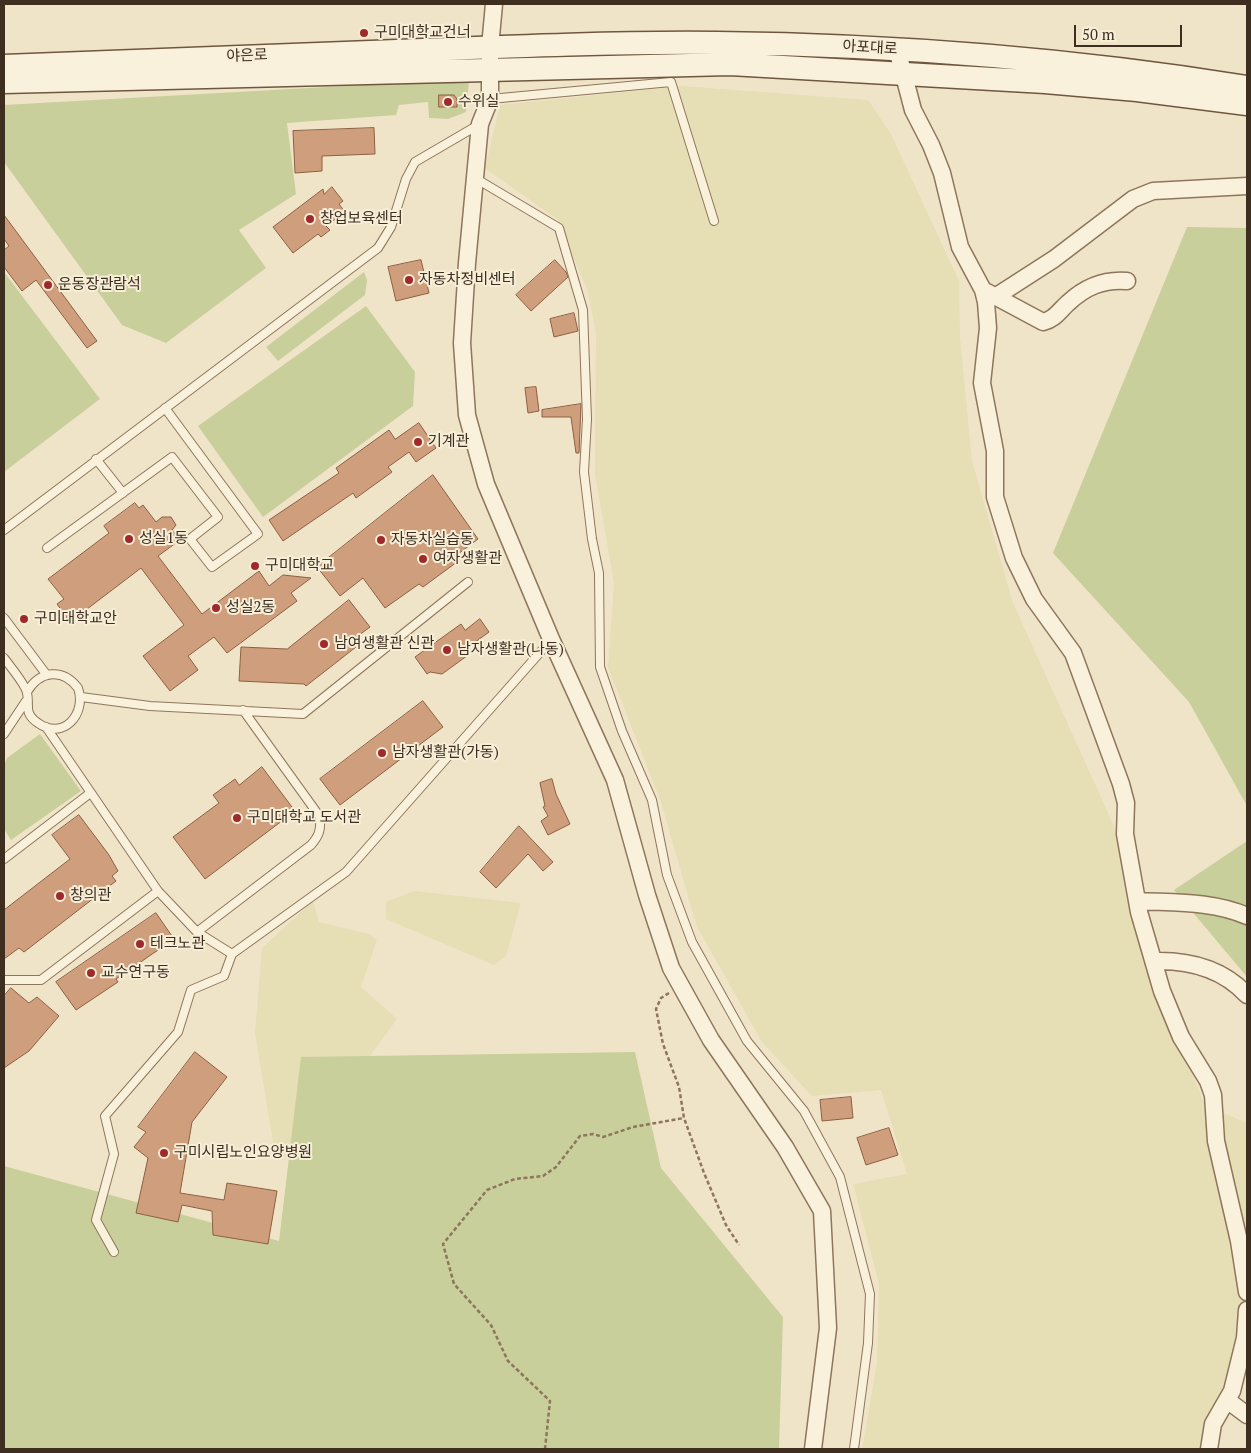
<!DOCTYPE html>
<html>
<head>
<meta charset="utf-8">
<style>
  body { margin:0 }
  #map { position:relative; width:1251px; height:1453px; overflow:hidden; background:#f0e4c8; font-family:"PT Serif",serif }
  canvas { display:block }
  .frame { position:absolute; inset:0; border:5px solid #3d2e20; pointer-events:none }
  .scale { position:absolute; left:1074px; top:25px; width:108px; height:22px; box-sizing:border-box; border:2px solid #3d2e20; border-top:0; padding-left:6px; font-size:15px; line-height:18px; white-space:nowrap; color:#3d2e20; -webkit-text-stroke:4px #f7eed8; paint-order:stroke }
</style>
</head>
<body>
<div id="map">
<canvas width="1251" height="1453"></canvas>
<div class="frame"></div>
<div class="scale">50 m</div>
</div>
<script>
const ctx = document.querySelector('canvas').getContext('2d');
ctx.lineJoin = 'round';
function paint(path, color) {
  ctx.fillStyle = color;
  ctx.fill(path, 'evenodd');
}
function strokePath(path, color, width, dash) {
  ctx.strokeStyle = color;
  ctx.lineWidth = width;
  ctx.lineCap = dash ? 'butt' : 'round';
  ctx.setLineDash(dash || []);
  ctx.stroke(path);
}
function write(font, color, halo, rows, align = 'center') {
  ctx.font = font + ' "PT Serif","Noto Sans KR",serif';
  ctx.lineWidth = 4;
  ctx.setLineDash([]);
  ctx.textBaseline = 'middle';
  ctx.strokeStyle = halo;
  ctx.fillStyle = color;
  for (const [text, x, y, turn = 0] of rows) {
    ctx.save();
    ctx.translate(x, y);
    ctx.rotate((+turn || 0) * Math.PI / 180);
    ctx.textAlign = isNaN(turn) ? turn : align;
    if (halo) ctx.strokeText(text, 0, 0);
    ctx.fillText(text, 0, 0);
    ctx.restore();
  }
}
const farmland = new Path2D(`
  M682 86 868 100 891 134 959 281 960 338 972 461 1013 603 1114 826 1152 976 1205 1105 1247 1123V1367L1231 1369 1216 1449H862L877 1363 879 1284 853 1184 907 1174 881 1090 812 1096 762 1042 697 927 661 802 608 667 614 583 595 474 596 333 588 292 558 220 485 168 500 105Z
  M414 891 521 903 506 956 494 965 386 919V902Z
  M313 901 319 922 369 934 377 940 361 987 397 1019 324 1119 318 1167 275 1154 255 1033 262 948Z`);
const green = new Path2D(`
  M452 80 469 81 466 112 448 119 429 118 428 102 399 105 396 115 287 123 296 194 239 230 266 268 166 343 122 325 4 162V105Z
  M1187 227 1247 228V806L1189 702 1053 553Z
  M4 272 100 399 4 472Z
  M364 272 367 280 365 295 278 361 266 347Z
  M366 306 415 372 413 406 263 517 198 426Z
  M40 734 81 791 11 840 4 829V765L7 758Z
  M1247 841V977L1174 890Z
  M635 1052 661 1168 783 1317 779 1449H4V1166L279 1241 301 1057Z`);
const building = new Path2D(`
  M439 95H454L457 99V107H439Z
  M374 128 375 154 322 156V171L295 173 293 131Z
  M332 187 343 201 339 204 345 212 326 226 330 230 321 237 318 234 293 253 273 227 323 189 324 194Z
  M4 215 97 341 87 348 36 280 22 291 4 267V250L9 246 4 239Z
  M421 260 429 293 396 301 388 267Z
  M555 260 566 272 568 277 531 311 516 295Z
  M574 313 578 331 554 337 550 319Z
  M536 387 539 411 528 413 525 388Z
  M581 404 579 453H576L571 417H542V410Z
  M419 423 436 448 416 462 409 452 388 467 392 472 356 498 353 493 283 541 269 520 339 473 336 468 389 430 395 439Z
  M433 475 478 539 454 557 457 562 423 587 419 584 385 608 363 578 340 596 317 567Z
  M135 503 139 508 143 505 156 522 162 517H171L176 525 172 530 180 540 158 556 202 614 259 571 269 586 283 575 311 578 291 593 297 601 227 653 214 637 188 656 198 670 170 691 143 656 184 625 141 568 70 622 57 604 64 599 48 579 109 533 104 526Z
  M349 600 370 627 351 641 356 647 306 686 304 684 239 681 241 647 287 649Z
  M480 619 489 632 467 648 471 653 442 674 430 672 427 674 415 657 461 624 465 630Z
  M423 701 443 727 340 805 320 779Z
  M262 767 295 811 205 879 173 837 219 803 213 795 235 779 239 785Z
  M552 779 556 794 570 824 548 835 541 821 548 816 543 807 545 806 540 783Z
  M79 815 109 855 118 871 112 876 116 881 24 952 19 948 4 959V910L70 859 52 835Z
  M519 826 553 862 543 871 528 854 496 888 480 872Z
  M156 913 174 939 116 979 118 982 76 1010 56 982Z
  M11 988 29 1003 37 997 59 1016 29 1051 4 1068V996Z
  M195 1052 227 1077 192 1122 180 1193 224 1200 227 1183 277 1191 268 1244 213 1235 212 1211 182 1205 178 1222 136 1213 148 1158 134 1147 146 1132 138 1127Z
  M851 1097 853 1118 822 1121 820 1100Z
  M889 1128 898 1155 866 1165 857 1138Z`);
const path = new Path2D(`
  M669 993 661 998 656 1009 663 1044 679 1087 684 1118 704 1173 726 1225 739 1245
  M545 1449 550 1401 508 1361 491 1325 454 1284 443 1244 487 1190 515 1179 543 1176 556 1167 580 1136 593 1134 603 1137 633 1127 684 1118`);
const service = new Path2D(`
  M490 99 671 82 714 221
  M475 178 559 228 583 310 587 419 584 472 592 539 599 573 600 667 622 731 652 800 667 875 692 942 747 1041 804 1111 840 1177 870 1294 868 1343 854 1449
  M96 459 123 493
  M4 530 378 248 391 227 406 179 415 162 480 124
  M47 548 172 457 218 517 190 539 212 567 258 534 165 408
  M4 618 46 674
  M4 658C9 665 26 685 27 693 30 705 23 713 38 723 63 741 87 714 78 688 63 668 40 670 27 692
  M81 697 150 706 303 714 468 582
  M46 727 158 891 197 932 311 845C319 836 321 830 320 817L243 710
  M4 734 26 701
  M4 859 89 794
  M232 954 346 872 551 640
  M4 980H41L158 891
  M114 1252 96 1220 114 1154 105 1116 178 1032 191 990 224 976 232 954 197 932`);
const minor = new Path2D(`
  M494 4 490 47V99L480 124 467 263 462 343 467 415 486 484 551 639 615 780 647 895 671 968 711 1040 785 1147 822 1211 828 1328 813 1449
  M897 49 913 110 931 145 942 173 960 247 983 290 986 302 988 328 982 383 995 451V497L1014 558 1034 599 1073 653 1121 784 1126 803 1125 834 1139 912 1162 991 1181 1037 1208 1081 1213 1095 1216 1141 1239 1241 1247 1292
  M987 292 1043 322C1055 319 1059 311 1068 303 1085 287 1103 279 1127 281
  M995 297 1054 259 1133 199 1153 191 1247 186
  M1138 901C1174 903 1213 901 1247 916
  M1154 961C1189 960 1222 968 1247 995
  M1227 1400 1247 1415
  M1209 1449 1213 1424 1232 1391 1245 1338 1247 1310`);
const secondary = new Path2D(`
  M4 66C143 60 283 55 423 50 521 46 619 42 717 43 894 45 1072 59 1247 87
  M4 82 730 64 1045 82 1137 90 1247 104`);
const markers = [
  [364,33,5,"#9e2a2b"],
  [448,102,5,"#9e2a2b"],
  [310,219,5,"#9e2a2b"],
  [409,280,5,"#9e2a2b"],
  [48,285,5,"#9e2a2b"],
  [418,442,5,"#9e2a2b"],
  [129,539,5,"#9e2a2b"],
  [381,540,5,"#9e2a2b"],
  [423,559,5,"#9e2a2b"],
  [255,566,5,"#9e2a2b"],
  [216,608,5,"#9e2a2b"],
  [24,619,5,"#9e2a2b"],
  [324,644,5,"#9e2a2b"],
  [447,650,5,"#9e2a2b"],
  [382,753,5,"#9e2a2b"],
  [237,818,5,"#9e2a2b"],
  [60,896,5,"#9e2a2b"],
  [140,944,5,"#9e2a2b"],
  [91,973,5,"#9e2a2b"],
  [164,1153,5,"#9e2a2b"]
];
const poiNames = [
  ["구미대학교건너",374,33],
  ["수위실",458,102],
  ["창업보육센터",320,219],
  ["자동차정비센터",419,280],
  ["운동장관람석",58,285],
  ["기계관",428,442],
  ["성실1동",139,539],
  ["자동차실습동",391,540],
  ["여자생활관",433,559],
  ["구미대학교",265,566],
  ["성실2동",226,608],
  ["구미대학교안",34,619],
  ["남여생활관 신관",334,644],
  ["남자생활관(나동)",457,650],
  ["남자생활관(가동)",392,753],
  ["구미대학교 도서관",247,818],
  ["창의관",70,896],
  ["테크노관",150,944],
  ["교수연구동",101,973],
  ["구미시립노인요양병원",174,1153]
];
const streetNames = [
  ["아포대로",870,48,3],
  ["야은로",247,56,-2]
];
paint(farmland, '#e6deb5');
paint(green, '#c9cf9b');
paint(building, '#cf9f7d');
strokePath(building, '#8d5f41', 1);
strokePath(service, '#8d765c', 10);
strokePath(minor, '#8d765c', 19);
strokePath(secondary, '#6f573f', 25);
strokePath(path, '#8d765c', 2.5, [4, 2.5]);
strokePath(service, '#faf1dc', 8);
strokePath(minor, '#faf1dc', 16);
strokePath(secondary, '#faf1dc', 22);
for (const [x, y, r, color] of markers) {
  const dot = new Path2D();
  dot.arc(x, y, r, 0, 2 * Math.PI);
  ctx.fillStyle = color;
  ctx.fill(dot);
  strokePath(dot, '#f7eed8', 2);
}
write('15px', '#3d2e20', '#f7eed8', poiNames, 'left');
write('15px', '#3d2e20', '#f7eed8', streetNames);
</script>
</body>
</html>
